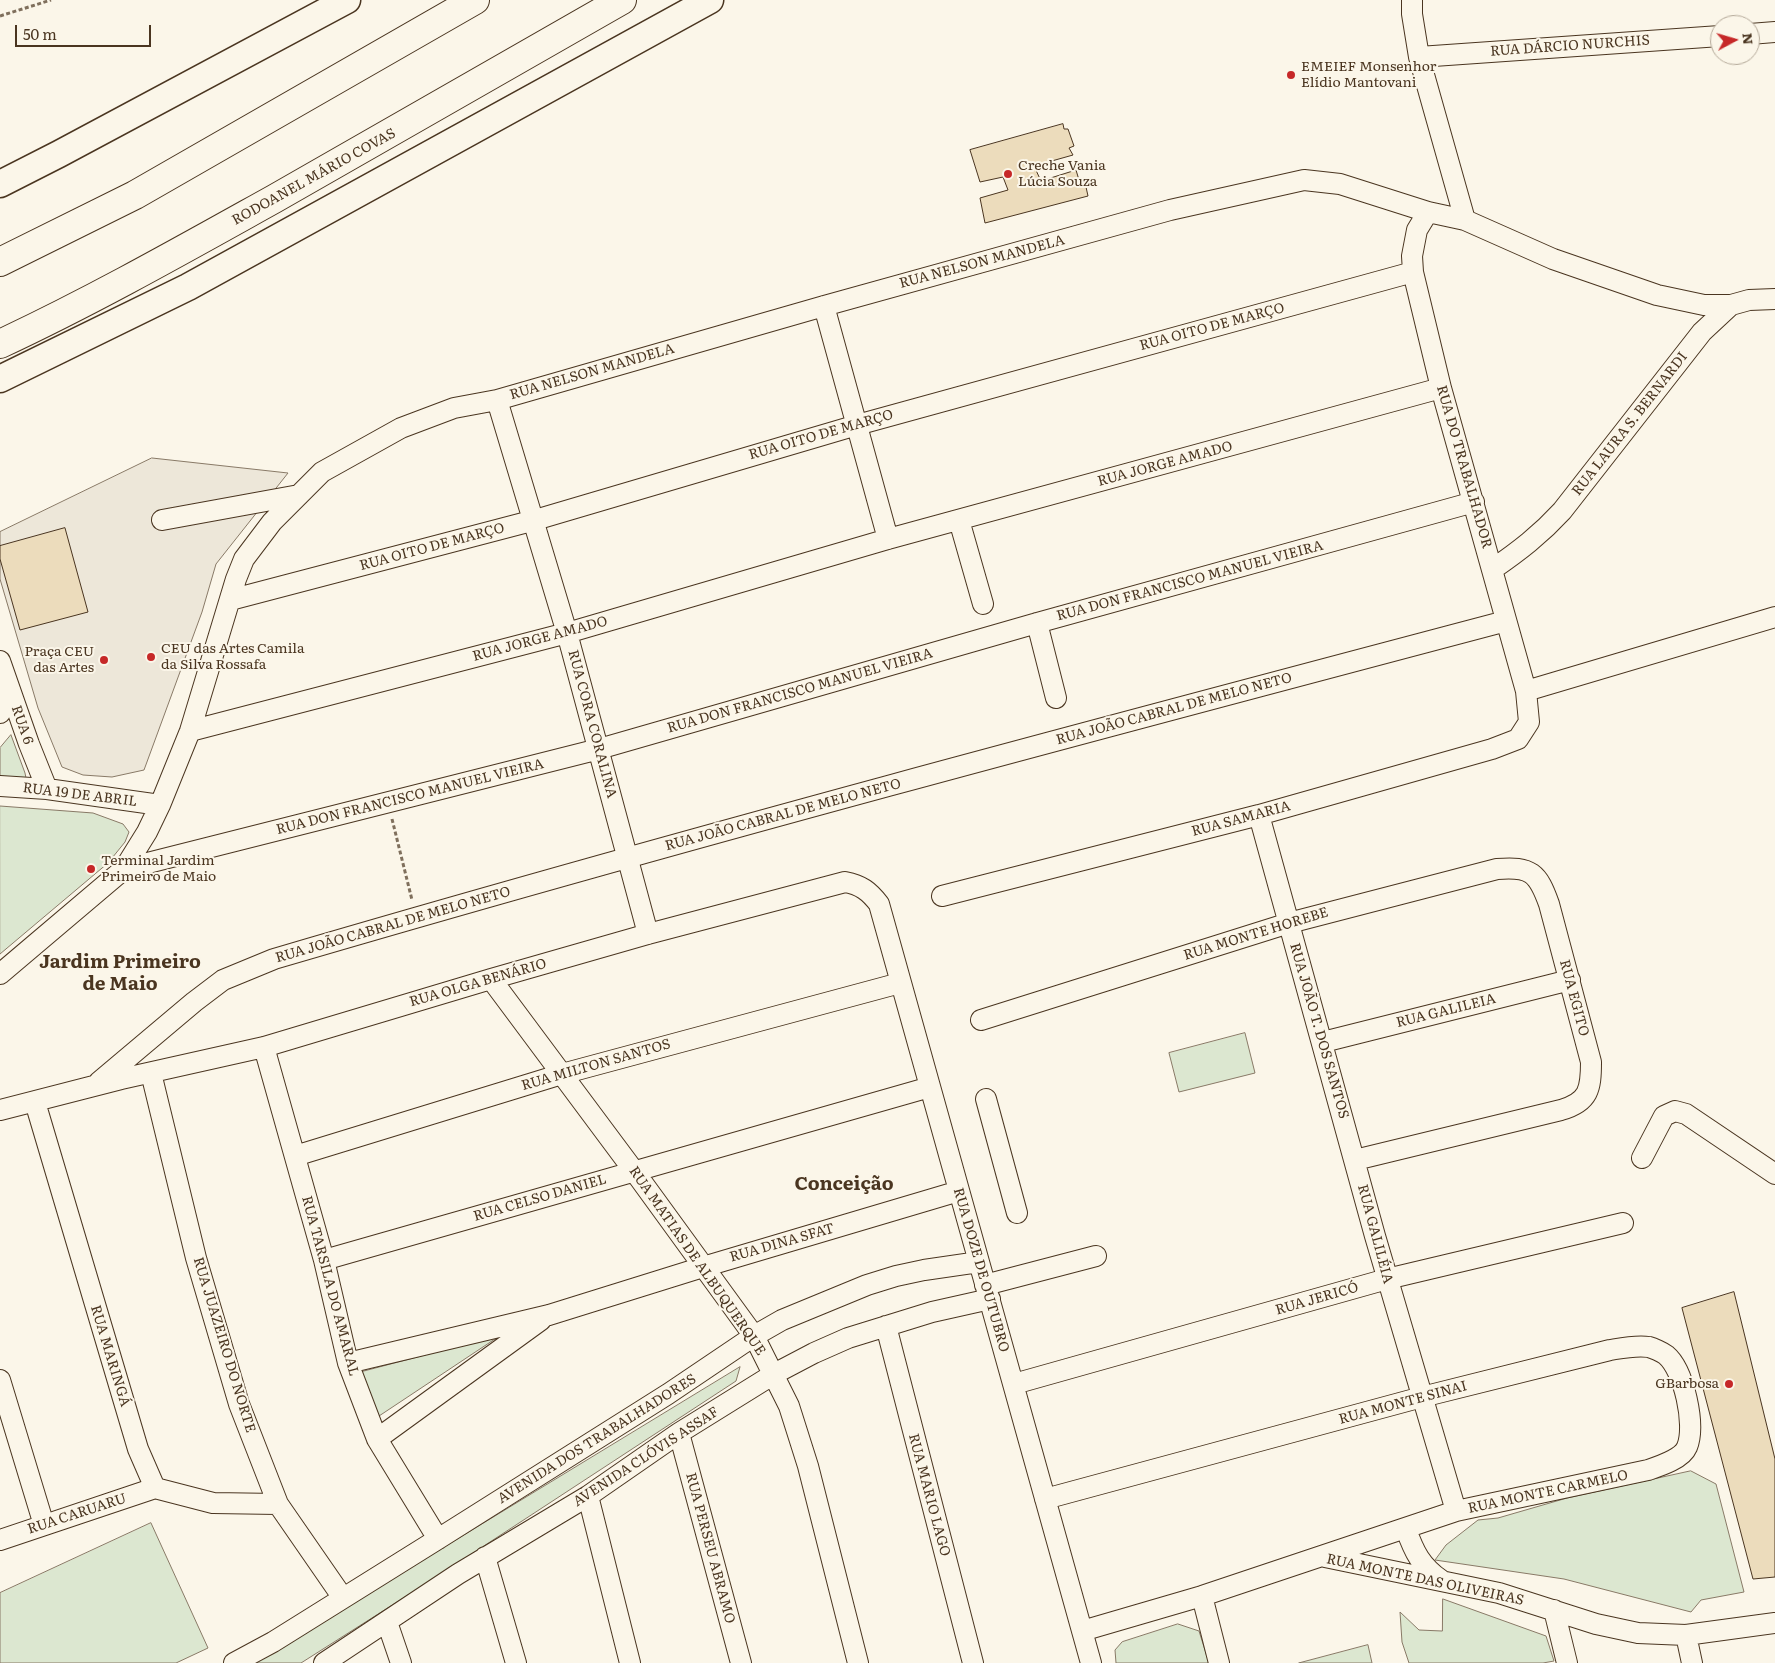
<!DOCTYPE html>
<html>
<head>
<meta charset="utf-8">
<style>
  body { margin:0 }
  #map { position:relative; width:1775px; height:1663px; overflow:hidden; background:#fbf6e9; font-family:Literata,serif }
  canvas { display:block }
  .north { position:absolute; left:1710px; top:15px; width:50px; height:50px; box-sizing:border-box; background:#fbf6e9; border:1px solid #b4a999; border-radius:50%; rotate:84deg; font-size:14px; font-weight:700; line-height:20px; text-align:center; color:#4a3520 }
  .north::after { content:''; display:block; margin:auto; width:18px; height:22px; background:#c62828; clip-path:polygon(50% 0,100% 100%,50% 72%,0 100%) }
  .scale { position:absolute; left:15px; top:25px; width:136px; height:22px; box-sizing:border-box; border:2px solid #4a3520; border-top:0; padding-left:6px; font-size:15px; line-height:18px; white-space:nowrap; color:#4a3520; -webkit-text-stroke:4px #fbf6e9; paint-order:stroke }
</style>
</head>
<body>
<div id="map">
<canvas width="1775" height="1663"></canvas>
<div class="north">N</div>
<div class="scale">50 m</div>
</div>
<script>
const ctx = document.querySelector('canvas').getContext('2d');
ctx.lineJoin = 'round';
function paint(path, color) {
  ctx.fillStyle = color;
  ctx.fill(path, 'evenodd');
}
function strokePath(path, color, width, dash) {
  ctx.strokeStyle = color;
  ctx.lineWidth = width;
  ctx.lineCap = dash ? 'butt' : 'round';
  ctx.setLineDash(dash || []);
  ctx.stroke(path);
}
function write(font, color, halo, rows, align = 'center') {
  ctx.font = font + ' Literata,serif';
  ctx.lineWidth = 4;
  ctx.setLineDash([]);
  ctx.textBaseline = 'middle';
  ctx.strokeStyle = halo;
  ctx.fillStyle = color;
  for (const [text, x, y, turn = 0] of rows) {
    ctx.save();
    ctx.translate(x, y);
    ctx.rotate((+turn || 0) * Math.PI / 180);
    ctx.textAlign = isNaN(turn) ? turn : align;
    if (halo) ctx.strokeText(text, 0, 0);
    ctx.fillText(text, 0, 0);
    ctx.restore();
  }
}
const green = new Path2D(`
  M11 735 25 773 26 778 0 777V748Z
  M0 806 93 813 123 824 129 832 125 842 108 863 0 954Z
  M1245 1033 1255 1073 1179 1092 1169 1053Z
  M501 1335 376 1418 358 1373Z
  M740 1367 736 1381 438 1576 301 1663H254Z
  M1691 1471 1716 1484 1744 1592 1701 1600 1691 1612 1564 1579 1435 1560 1446 1545 1478 1520 1498 1518 1567 1498Z
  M151 1523 208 1648 176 1663H0V1593Z
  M1443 1599 1546 1636 1554 1661 1543 1663H1409L1402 1642 1400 1612 1419 1630 1442 1631Z
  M1178 1624 1199 1631 1209 1663H1116L1115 1650 1122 1642Z
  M1368 1645 1372 1663H1299Z`);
const parking = new Path2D(`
  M152 458 288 473 216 564 202 612 144 770 112 777 83 775 62 767 38 708 0 579V532Z`);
const building = new Path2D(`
  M1063 124 1064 129H1068L1074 146 1069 148 1073 155 1034 166 1041 181 1076 170 1079 180 1084 178 1088 196 985 223 980 198 1008 190 1003 177 980 182 970 150Z
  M65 528 88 612 20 630 0 559V546Z
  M1734 1292 1775 1459V1577L1753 1579 1682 1308Z`);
const path = new Path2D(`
  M0 16 51 0
  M392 819 412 900`);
const minor = new Path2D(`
  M1412 0V14L1419 57 1465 220 1553 259 1657 295 1704 305H1731
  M1750 34 1775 32
  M1419 57 1720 36
  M824 306 888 539
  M497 400 567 633 648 934
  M162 520 299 495
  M959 520 983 604
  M1493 569C1519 551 1540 535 1562 511L1702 332 1731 305 1749 300 1775 299
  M230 600 535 520 857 425 1413 272
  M1037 623 1056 698
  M0 661 29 744 47 789
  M1526 691 1775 617
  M0 713 3 681
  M190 731 567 633 888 539 1441 388
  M0 786 47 789 160 805
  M1259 815 1375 1236 1456 1511
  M124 869 599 749 1037 623 1474 502
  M942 896 1259 815 1492 749 1518 739 1529 722 1526 691 1441 388 1413 272 1412 256 1417 230 1428 212
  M0 974 124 869 147 832 160 805 190 731 236 579 244 559 272 522 322 472 401 428 454 408 497 400 824 306 1170 210 1304 180 1340 184 1428 212 1465 220
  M491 979 634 1171 754 1336 789 1406 808 1466 858 1663
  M981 1020 1289 923 1497 869C1531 866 1538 873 1549 904L1591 1062C1591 1089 1589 1102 1561 1110L1355 1160
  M1323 1042 1570 980
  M264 1047 324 1260 348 1363 377 1439 438 1539
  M151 1073 196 1258 239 1404 278 1504 343 1598
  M99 1082 194 1002 223 980 274 959C682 839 1094 730 1506 621
  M986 1099 1017 1213
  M35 1102 138 1449 155 1488 213 1503 278 1504
  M0 1110 121 1079 264 1047 491 979 648 934 845 882C861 885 869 891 879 904L1091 1663
  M295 1156 562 1074 900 983
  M1642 1158 1664 1116 1675 1111 1686 1114 1775 1174
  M324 1260 930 1087
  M985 1285 1096 1256
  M886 1326 973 1663
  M348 1363 549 1315 703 1267 959 1191
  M0 1380 44 1525
  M1014 1384 1387 1279 1623 1223
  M679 1433 741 1663
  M377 1439 541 1320
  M588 1496 630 1663
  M1045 1499 1422 1397 1610 1350C1622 1348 1636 1345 1649 1347 1653 1348 1662 1352 1666 1355 1684 1370 1696 1425 1687 1447 1682 1459 1660 1466 1648 1470L1456 1511 1202 1596 1082 1631
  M1406 1529C1414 1552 1421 1566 1441 1580
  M0 1540 155 1488
  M485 1557 516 1663
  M1325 1557 1499 1593 1596 1624 1638 1633 1686 1635 1775 1623
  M1202 1596 1219 1663
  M1554 1610 1567 1663
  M387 1622 401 1663
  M1686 1635 1692 1663
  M234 1663 273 1642 438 1539 668 1394 754 1336 782 1320 867 1285 896 1276 924 1270 979 1262
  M324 1663 458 1574 588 1496 679 1433 774 1374 814 1353 848 1338 932 1312 990 1299`);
const major = new Path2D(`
  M0 184 59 154 347 0
  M0 379 188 287 710 0`);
const highway = new Path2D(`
  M0 262 135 195 475 0
  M0 344C94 300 184 249 274 199 391 133 507 67 622 0`);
const markers = [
  [1291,75,5,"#c62828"],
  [1008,174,5,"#c62828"],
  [151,657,5,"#c62828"],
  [104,660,5,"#c62828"],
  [91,869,5,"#c62828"],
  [1729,1384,5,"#c62828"]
];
const streetNames = [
  ["RUA DÁRCIO NURCHIS",1570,46,-4],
  ["RODOANEL MÁRIO COVAS",314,177,-29],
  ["RUA NELSON MANDELA",982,262,-15],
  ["RUA OITO DE MARÇO",1212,327,-15],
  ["RUA NELSON MANDELA",592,372,-16],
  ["RUA LAURA S. BERNARDI",1630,424,-52],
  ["RUA OITO DE MARÇO",821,435,-16],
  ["RUA JORGE AMADO",1165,464,-15],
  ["RUA DO TRABALHADOR",1464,467,74],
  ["RUA OITO DE MARÇO",432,547,-15],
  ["RUA DON FRANCISCO MANUEL VIEIRA",1190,581,-15],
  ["RUA JORGE AMADO",540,639,-15],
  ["RUA DON FRANCISCO MANUEL VIEIRA",800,691,-16],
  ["RUA JOÃO CABRAL DE MELO NETO",1174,709,-15],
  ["RUA CORA CORALINA",592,724,75],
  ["RUA 6",22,725,71],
  ["RUA 19 DE ABRIL",80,795,7],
  ["RUA DON FRANCISCO MANUEL VIEIRA",410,797,-14],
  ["RUA JOÃO CABRAL DE MELO NETO",783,815,-15],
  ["RUA SAMARIA",1241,819,-15],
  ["RUA JOÃO CABRAL DE MELO NETO",393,925,-16],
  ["RUA MONTE HOREBE",1256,934,-17],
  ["RUA OLGA BENÁRIO",478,983,-16],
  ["RUA EGITO",1574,998,75],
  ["RUA GALILEIA",1446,1011,-14],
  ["RUA JOÃO T. DOS SANTOS",1319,1031,74],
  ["RUA MILTON SANTOS",596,1065,-16],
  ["RUA CELSO DANIEL",540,1198,-16],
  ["RUA GALILÉIA",1375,1234,75],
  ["RUA DINA SFAT",782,1243,-16],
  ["RUA MATIAS DE ALBUQUERQUE",697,1261,55],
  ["RUA DOZE DE OUTUBRO",981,1270,74],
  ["RUA TARSILA DO AMARAL",330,1286,75],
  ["RUA JERICÓ",1317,1299,-16],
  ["RUA JUAZEIRO DO NORTE",224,1345,73],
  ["RUA MARINGÁ",110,1356,73],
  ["RUA MONTE SINAI",1403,1403,-15],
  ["AVENIDA DOS TRABALHADORES",597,1439,-32],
  ["AVENIDA CLÓVIS ASSAF",646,1457,-33],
  ["RUA MONTE CARMELO",1548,1492,-12],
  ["RUA MARIO LAGO",929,1495,75],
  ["RUA CARUARU",77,1514,-18],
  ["RUA PERSEU ABRAMO",710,1548,75],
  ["RUA MONTE DAS OLIVEIRAS",1425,1580,12]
];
const poiNames = [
  ["EMEIEF Monsenhor",1301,67],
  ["Elídio Mantovani",1301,83],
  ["Creche Vania",1018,166],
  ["Lúcia Souza",1018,182],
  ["CEU das Artes Camila",161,649],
  ["da Silva Rossafa",161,665],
  ["Praça CEU",94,652,"right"],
  ["das Artes",94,668,"right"],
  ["Terminal Jardim",101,861],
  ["Primeiro de Maio",101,877],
  ["GBarbosa",1719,1384,"right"]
];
const districtNames = [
  ["Jardim Primeiro",120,962],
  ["de Maio",120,984],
  ["Conceição",844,1184]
];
paint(green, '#dce7d0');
strokePath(green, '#887966', 1);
paint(parking, '#ede7d9');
strokePath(parking, '#887966', 1);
paint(building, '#ecdcbc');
strokePath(building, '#4a3520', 1);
strokePath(minor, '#4a3520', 22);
strokePath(major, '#4a3520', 29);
strokePath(highway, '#4a3520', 30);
strokePath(path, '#7f6f5c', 3, [4, 2.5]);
strokePath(minor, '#fbf6e9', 20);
strokePath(major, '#fbf6e9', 26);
strokePath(highway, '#fbf6e9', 28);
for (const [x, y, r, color] of markers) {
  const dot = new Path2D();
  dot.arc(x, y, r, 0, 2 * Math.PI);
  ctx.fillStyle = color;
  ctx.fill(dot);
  strokePath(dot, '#fbf6e9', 2);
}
write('14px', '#4a3520', '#fbf6e9', streetNames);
write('14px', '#4a3520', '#fbf6e9', poiNames, 'left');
write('bold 19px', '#4a3520', '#fbf6e9', districtNames);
</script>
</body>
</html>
